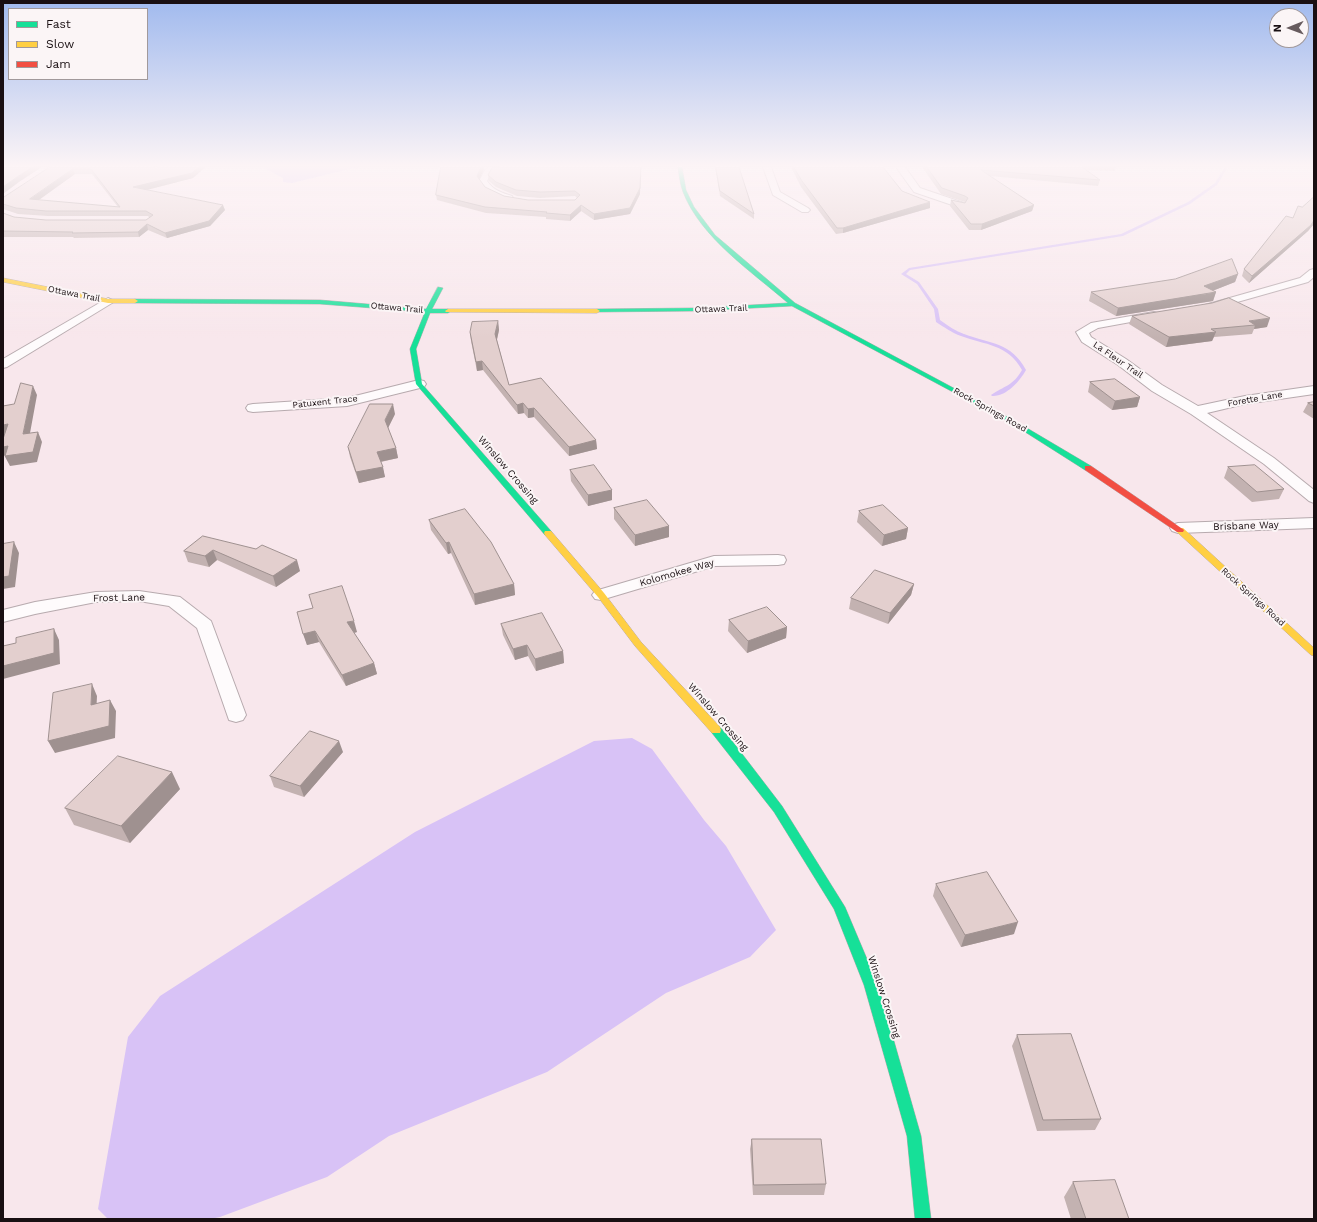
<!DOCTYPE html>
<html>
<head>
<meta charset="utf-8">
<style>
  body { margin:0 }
  #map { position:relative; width:1317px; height:1222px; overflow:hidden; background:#f8e7ec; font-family:"Work Sans",sans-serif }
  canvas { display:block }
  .frame { position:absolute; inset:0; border:4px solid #190f12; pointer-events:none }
  .legend { position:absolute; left:8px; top:8px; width:140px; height:72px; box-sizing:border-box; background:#fbf5f6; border:1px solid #a1999b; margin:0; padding:5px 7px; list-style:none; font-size:12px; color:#190f12 }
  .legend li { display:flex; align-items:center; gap:8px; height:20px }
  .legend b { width:20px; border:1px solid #a1999b }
  .north { position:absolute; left:1269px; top:8px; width:40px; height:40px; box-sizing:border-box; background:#fbf5f6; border:1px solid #a1999b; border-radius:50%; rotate:269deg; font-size:11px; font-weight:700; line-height:16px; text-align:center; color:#190f12 }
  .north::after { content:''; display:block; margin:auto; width:14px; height:18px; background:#675b5e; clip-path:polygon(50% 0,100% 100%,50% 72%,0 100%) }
</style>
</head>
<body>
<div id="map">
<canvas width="1317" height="1222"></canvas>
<div class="frame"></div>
<ul class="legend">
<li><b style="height:5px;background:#16e098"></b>Fast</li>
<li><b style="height:5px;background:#ffcf43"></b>Slow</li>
<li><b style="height:5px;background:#f24e42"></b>Jam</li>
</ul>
<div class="north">N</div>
</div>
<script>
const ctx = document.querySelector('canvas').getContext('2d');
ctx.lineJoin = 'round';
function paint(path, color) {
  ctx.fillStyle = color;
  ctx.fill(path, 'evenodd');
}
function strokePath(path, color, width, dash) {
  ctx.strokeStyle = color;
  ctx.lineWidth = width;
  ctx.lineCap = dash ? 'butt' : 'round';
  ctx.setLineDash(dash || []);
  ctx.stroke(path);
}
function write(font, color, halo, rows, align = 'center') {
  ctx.font = font + ' "Work Sans",sans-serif';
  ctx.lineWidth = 4;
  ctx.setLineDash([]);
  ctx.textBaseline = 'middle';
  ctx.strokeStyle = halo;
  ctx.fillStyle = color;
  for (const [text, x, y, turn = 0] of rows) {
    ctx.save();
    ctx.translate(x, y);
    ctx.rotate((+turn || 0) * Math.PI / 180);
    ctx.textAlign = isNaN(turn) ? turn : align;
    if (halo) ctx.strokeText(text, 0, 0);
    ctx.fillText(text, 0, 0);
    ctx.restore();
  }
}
const water = new Path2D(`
  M262 167H358L292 183 283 182V178Z
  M632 738 652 749 704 820 726 846 776 930 750 957 666 993 547 1072 389 1136 327 1177 220 1217 210 1219H108L98 1209 128 1037 160 996 415 832 594 741Z`);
const stream = new Path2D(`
  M1225 167H1228L1217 185 1190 204 1123 236 910 270 906 274 919 282 938 309 940 320C948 326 956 331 964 334 991 344 1011 342 1026 370 1020 381 1006 397 992 396L991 395C1004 386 1013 386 1022 370 1008 344 985 345 961 336 952 333 944 327 936 322L934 309 917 284 901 274 909 268 1121 234 1188 202 1215 183Z`);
const street = new Path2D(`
  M489 167H499L491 173 487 181C493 190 502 193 512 196L513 198 512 200C500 203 484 191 479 181L485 170Z
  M763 167H771L780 192 808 208 810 210 808 212H802L773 195Z
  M896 167H905L920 188 964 203 966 205 964 207H958L914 192Z
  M1314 269V277L1308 282 1209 310 1205 309 1203 307 1205 305 1300 278 1310 270Z
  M108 298 114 301 112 303 7 367 3 368V359Z
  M1154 312 1158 313 1160 315 1158 317 1098 328 1089 333 1091 337 1126 359 1162 385 1198 406 1245 396 1314 386V394L1245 404 1207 413 1274 458 1314 490V503L1309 501 1264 464 1191 414 1152 391 1118 365 1082 342 1076 332 1091 323Z
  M419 380 424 381 426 384 424 387 347 406 253 412 248 411 246 408 248 405 253 404 347 398Z
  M1314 518V528L1178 533 1172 531 1170 528 1172 525 1178 523Z
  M778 555 784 556 786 560 784 564 778 565 715 566 601 600 595 599 592 595 595 591 714 556Z
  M139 591 180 597 211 621 246 715 243 720 236 722 229 720 197 628 169 606 139 601 96 602 35 614 3 622V610L35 602 96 592Z`);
const fast = new Path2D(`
  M678 167H682L686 190 694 207 715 235 795 303 1015 421 1091 466V470H1085L1011 423 792 306 695 311 595 312 594 311 597 309 695 308 788 303C751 271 701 238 683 192 680 184 679 175 678 167Z
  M438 287 443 288 432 309H448L451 311 448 313H430L416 349 422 384 551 531 552 533 551 535H545L416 384 410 349 425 312 320 304 135 303 132 301 135 299 320 300 426 309Z
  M716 726 720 727 733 742 782 806 845 907 878 985 921 1136 931 1219H915L907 1136 864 985 834 909 774 812 712 733 711 730 712 727Z`);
const slow = new Path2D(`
  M3 278 108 299H135L138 301 135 303H108L3 282Z
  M448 309H597L600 311 597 313 446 312 445 311Z
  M1177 528H1183L1314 648V656L1311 655 1177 532 1176 530Z
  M545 531H551L604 593 641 642 720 727 721 730 720 733H712L635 646 598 597 545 535 544 533Z`);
const jam = new Path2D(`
  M1085 466H1091L1184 530 1183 532H1177L1085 470Z`);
const wall = new Path2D(`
  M50 167H153L193 178 146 190 225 210 210 226 167 238 148 230 139 237 74 238 73 237H3V213L14 217 46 220H146L150 218 148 216H48L18 214 3 209V198ZM75 174H92L118 207 38 200Z
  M441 167H484V169L479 179 485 187 504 196 528 200H575L577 198 575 196 540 198 517 196 496 187 489 181 488 175 640 194 630 214 594 220 581 211 570 221 546 219V217L486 213 437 200 436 195Z
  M715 167H739L754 214V219L720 196Z
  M791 167H883L902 191 930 208 843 233 836 234 801 187Z
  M922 167H1116L1115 171 1085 170 1100 180 1098 186 990 176 1034 205 1032 211 981 230H969L950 206 951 200 965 203V202L941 194Z
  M1314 197V224L1308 231 1249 283 1242 276 1244 269 1293 218 1302 207Z
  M1238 274 1235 282 1212 291 1216 292 1213 301 1116 316 1089 301 1091 292Z
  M1212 303 1267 327 1254 329 1252 334 1214 337 1212 341 1166 347 1129 324 1132 316Z
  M498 321 499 330 497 340 509 385 596 440 597 449 569 456 534 417 528 418 524 413 518 414 483 370 477 371 471 341 470 332Z
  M1090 382 1140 397 1137 407 1112 410 1088 392Z
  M1314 402V419L1303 412 1308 403Z
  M395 414 388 428 396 448 398 458 381 462 385 477 359 483 350 457 348 447Z
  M1228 467 1284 489 1279 499 1252 502 1224 478Z
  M570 470 612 490V500L588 506 571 481Z
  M614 508 669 526V537L635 546 614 519Z
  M859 511 908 528 906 539 882 546 857 522Z
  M429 520 514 584 515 595 475 605 451 553 448 554 431 530Z
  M203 536 300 571 276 587 217 560 209 567 188 562 184 551Z
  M914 584 911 595 888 624 849 609 851 598Z
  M309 595 357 632 354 633 374 663 377 674 346 686 319 642 307 645 297 612 313 608Z
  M729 620 787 627 786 638 747 653 728 631Z
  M501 624 563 651 564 663 536 671 528 656 515 660 503 635Z
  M343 752 304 797 274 787 270 776Z
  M180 789 130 843 74 825 65 808Z
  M936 884 1014 934 961 947 933 896Z
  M1017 1035 1101 1119 1095 1130 1037 1131 1012 1046Z
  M752 1139 826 1184 824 1195H753L750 1149Z
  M1073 1182 1129 1219H1071L1064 1197Z`);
const shadedWall = new Path2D(`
  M33 167H42L19 182 3 194V187L17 177Z
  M199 167H206L193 178 135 193 133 187Z
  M481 167H484V169L478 182 477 176Z
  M641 167 640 194 630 214 594 220V214Z
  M73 169 75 174 32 205 30 199Z
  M930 202V208L843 233V228Z
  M223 205 225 210 210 226 167 238 165 233Z
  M581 205V211L570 221V215Z
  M1034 205 1032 211 981 230 982 224Z
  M1314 220V224L1308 231 1249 283 1252 276Z
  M147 224 148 230 139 237 138 232Z
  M1238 274 1235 282 1202 295 1216 292 1213 301 1116 316 1118 308 1204 286Z
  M1270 318 1267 327 1254 329 1255 325 1249 321Z
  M498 321 499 330 496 343 495 334Z
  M1216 332 1212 341 1166 347 1169 337Z
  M482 361 483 370 477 371 476 362Z
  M33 386 37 395 28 444 23 434Z
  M1140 397 1137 407 1112 410 1115 401Z
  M523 403 524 413 518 414 517 405Z
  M393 404 395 414 387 430 385 420Z
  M534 408V417L528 418V409Z
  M8 424 12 434 3 436V425Z
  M38 432 42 442 37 462 10 466 3 453V447Z
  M596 440 597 449 569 456V447Z
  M396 448 398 458 379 462 377 452Z
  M383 467 385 477 359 483 356 472Z
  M612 490V500L588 506V495Z
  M669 526V537L635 546V535Z
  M908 528 906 539 882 546 884 535Z
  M14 542 19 553 15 587 3 589V577Z
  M449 542 451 553 448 554 446 543Z
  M213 550 217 560 209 567 205 556Z
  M297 560 300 571 276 587 273 576Z
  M514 584 515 595 475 605 474 594Z
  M914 584 911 595 888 624 890 613Z
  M354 621 357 632 350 634 347 622Z
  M787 627 786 638 747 653 748 641Z
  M54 629 59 640 60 664 3 679V666Z
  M315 631 319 642 307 645 303 634Z
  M527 645 528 656 515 660 513 649Z
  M563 651 564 663 536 671 535 659Z
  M374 663 377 674 346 686 342 675Z
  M92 684 97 696 96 716 91 705Z
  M110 700 116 711 115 738 55 753 48 741Z
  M339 741 343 752 304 797 300 786Z
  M172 772 180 789 130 843 121 826Z
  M1018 922 1014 934 961 947 965 935Z`);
const building = new Path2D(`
  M3 167H33L17 177 3 187Z
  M50 167H153L156 168 158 167H199L192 173 133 187 223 205 209 221 165 233 147 224 138 232 72 233 73 232 3 231V213L14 217 46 220H146L153 215 146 211H46L16 208 3 204V198ZM73 169H91L120 207 30 199Z
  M441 167H481L477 176 485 187 504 196 528 200H575L580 195 575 191 540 192 516 190 496 182 488 175 492 168 493 167H641L640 188 630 208 594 214 581 205 570 215 546 213 547 212 485 207 436 195Z
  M716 167H739L754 214 720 191Z
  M794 167H883L902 191 930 202 843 228H837L802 181Z
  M927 167H1082L1100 180 981 170 1034 205 982 224H971L951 200 965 203 968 198 965 196 942 188Z
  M1314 197V220L1311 225 1252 276 1244 269 1286 216 1293 218 1298 206 1302 207Z
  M1232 259 1238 274 1204 286 1216 292 1118 308 1091 292 1175 279Z
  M1229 298 1270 318 1249 321 1255 325 1211 329 1216 332 1169 337 1132 316 1212 303Z
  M498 321 495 334 509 385 541 378 596 440 569 447 534 408 528 409 523 403 517 405 482 361 476 362 470 332 472 322Z
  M1115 379 1140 397 1115 401 1090 382Z
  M21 383 33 386 23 434 38 432 33 452 5 456 8 446 3 447V439L8 424 3 425V406L14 404Z
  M1314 402V406L1308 403Z
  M370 404H393L385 420 396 448 377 452 383 467 356 472 348 447Z
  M594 465 612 490 588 495 570 470Z
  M1255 465 1284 489 1257 492 1228 467Z
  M647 500 669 526 635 535 614 508Z
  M883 505 908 528 884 535 859 511Z
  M465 509 491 542 514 584 474 594 449 542 446 543 429 520Z
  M203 536 256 549 262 545 297 560 273 576 213 550 205 556 184 551Z
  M14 542 9 576 3 577V544Z
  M875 570 914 584 890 613 851 598Z
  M342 586 354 621 347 622 374 663 342 675 315 631 303 634 297 612 313 608 309 595Z
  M767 607 787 627 748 641 729 620Z
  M542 613 563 651 535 659 527 645 513 649 501 624Z
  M54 629V653L3 666V646L16 643V638Z
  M92 684 91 705 110 700 109 726 48 741 53 693Z
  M310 731 339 741 300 786 270 776Z
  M118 756 172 772 121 826 65 808Z
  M987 872 1018 922 965 935 936 884Z
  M1071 1034 1101 1119 1043 1120 1017 1035Z
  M752 1139H821L826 1184 754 1185Z
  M1115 1180 1129 1219H1086L1073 1182Z`);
const farStreetnames = [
  ["Ottawa Trail",74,294,11],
  ["Ottawa Trail",397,308,5],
  ["Ottawa Trail",721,309,-2],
  ["La Fleur Trail",1118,360,34],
  ["Forette Lane",1255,399,-10],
  ["Patuxent Trace",325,402,-6],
  ["Rock Springs Road",990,410,29],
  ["Rock Springs Road",1253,597,42]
];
const streetNames = [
  ["Winslow Crossing",508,470,49],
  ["Brisbane Way",1246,526,-2],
  ["Kolomokee Way",677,573,-16],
  ["Frost Lane",119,598,-1],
  ["Winslow Crossing",718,717,49],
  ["Winslow Crossing",884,997,72]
];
paint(water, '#d8c2f6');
paint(stream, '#d8c2f6');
strokePath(street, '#b7aaae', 2);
strokePath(fast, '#b7aaae', 1);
strokePath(slow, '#b7aaae', 1);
strokePath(jam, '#b7aaae', 1);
paint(street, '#fefbfc');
paint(fast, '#16e098');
paint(slow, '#ffcf43');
paint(jam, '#f24e42');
paint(wall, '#c3b2b1');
paint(shadedWall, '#9f9190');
paint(building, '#e3cfce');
strokePath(building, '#9f9190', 1);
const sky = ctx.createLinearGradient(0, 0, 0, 338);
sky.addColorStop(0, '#a1baee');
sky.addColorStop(0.49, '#fcf4f6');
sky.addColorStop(1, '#fcf4f600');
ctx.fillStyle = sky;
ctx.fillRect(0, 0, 1317, 338);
write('9px', '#190f12', '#fbf5f6', farStreetnames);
write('10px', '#190f12', '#fbf5f6', streetNames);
</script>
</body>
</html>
